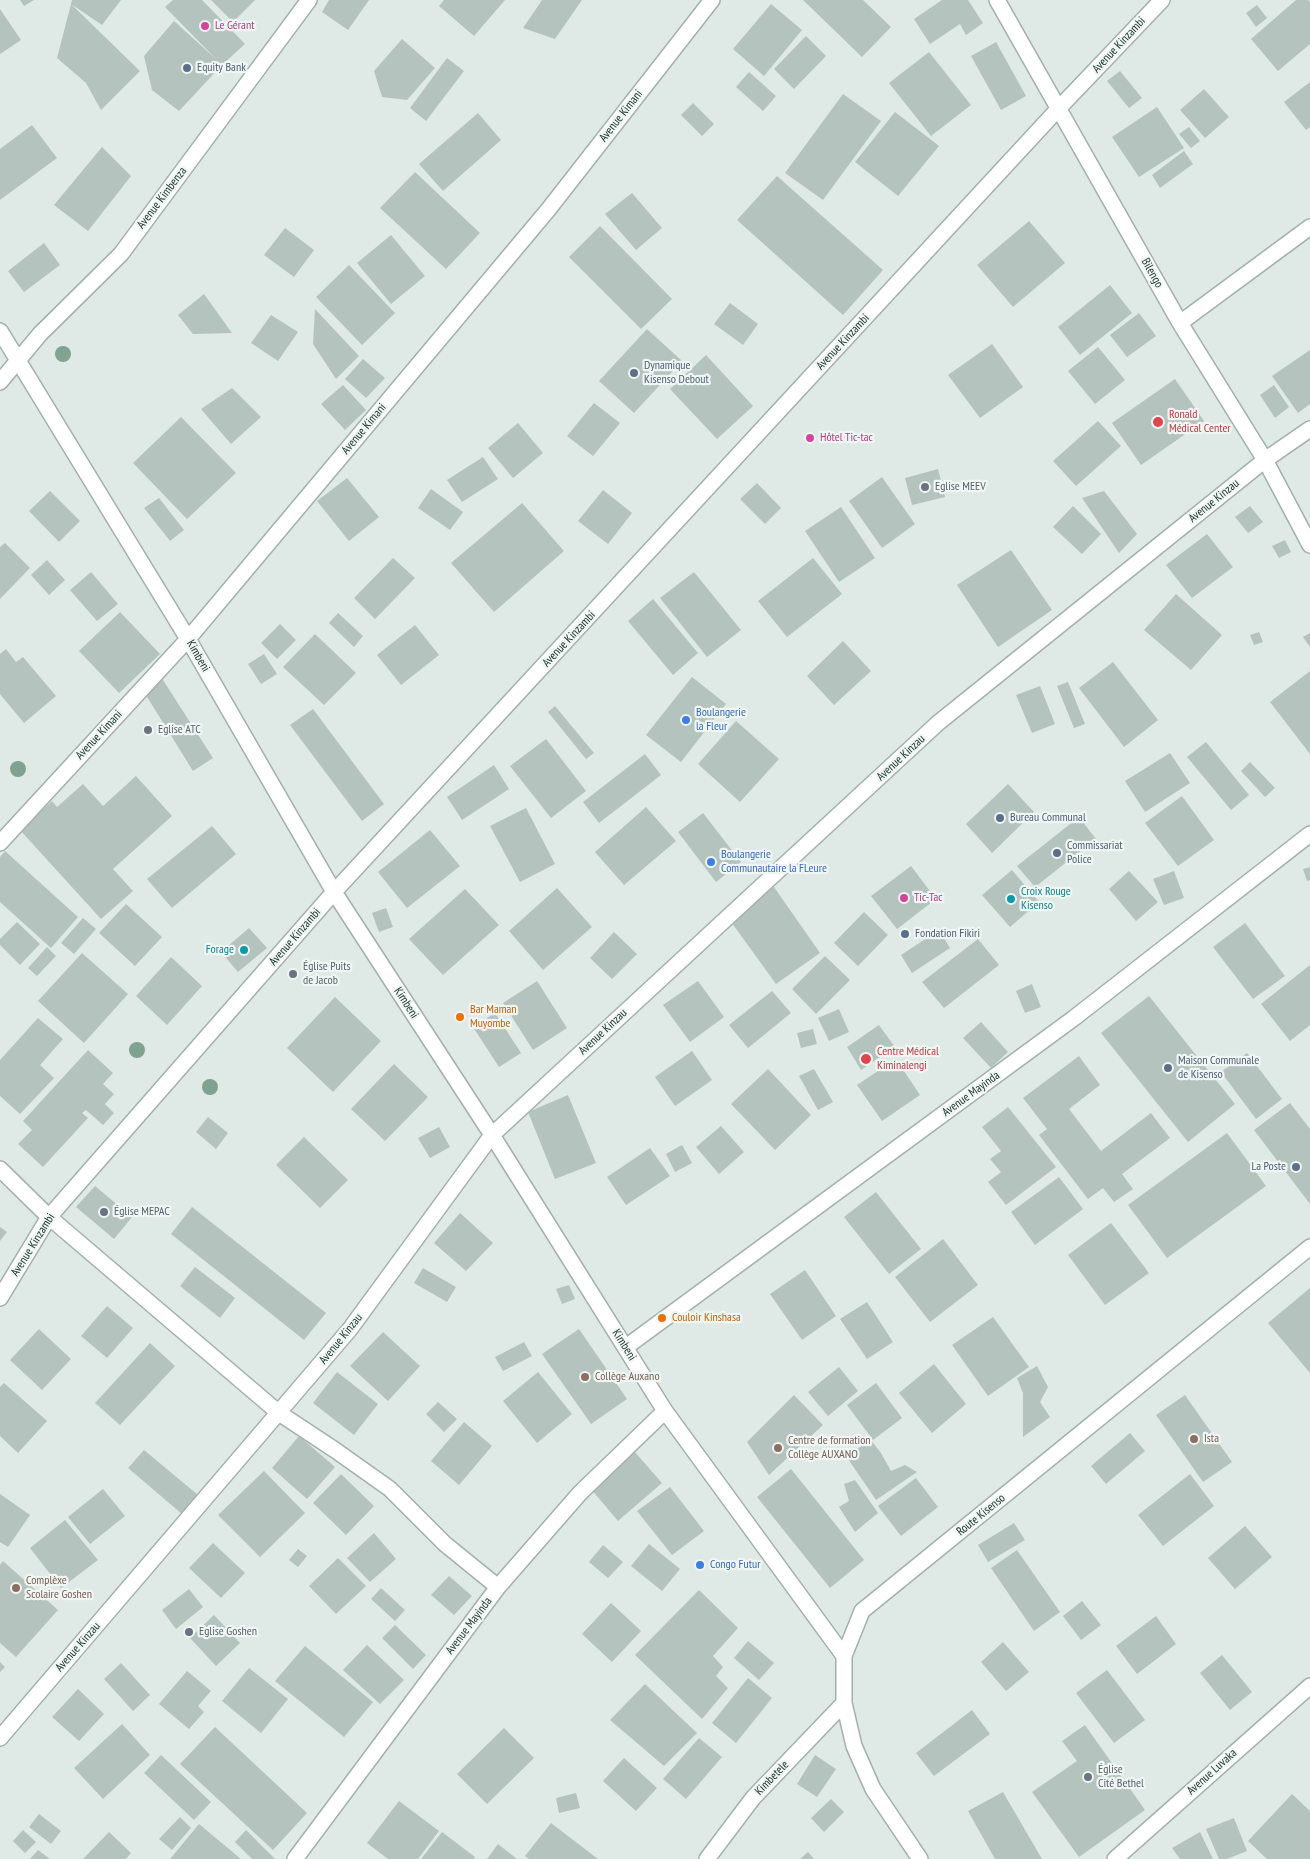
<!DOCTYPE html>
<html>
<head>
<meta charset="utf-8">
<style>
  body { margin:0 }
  canvas { display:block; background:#dfe9e5 }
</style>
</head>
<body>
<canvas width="1310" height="1859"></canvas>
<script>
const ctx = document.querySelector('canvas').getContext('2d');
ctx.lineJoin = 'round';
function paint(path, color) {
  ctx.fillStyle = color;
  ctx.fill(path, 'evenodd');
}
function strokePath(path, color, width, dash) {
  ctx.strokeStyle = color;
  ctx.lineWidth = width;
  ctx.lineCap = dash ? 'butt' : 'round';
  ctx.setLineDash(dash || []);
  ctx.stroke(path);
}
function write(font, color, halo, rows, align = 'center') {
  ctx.font = font + ' "PT Sans Narrow",sans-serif';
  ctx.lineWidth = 4.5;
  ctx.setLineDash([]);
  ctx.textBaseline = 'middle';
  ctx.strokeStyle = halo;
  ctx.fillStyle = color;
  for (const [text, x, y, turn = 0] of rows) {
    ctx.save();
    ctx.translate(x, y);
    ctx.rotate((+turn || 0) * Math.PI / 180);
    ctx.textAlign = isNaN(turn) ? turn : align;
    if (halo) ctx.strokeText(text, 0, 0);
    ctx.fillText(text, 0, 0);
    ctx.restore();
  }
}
const building = new Path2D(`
  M20 0H34L24 6Z
  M72 0H121L102 25 71 4 140 71 101 110 86 83 57 58 71 4Z
  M173 0H202L245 44 222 65 179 111 152 90 144 56 174 21 216 59 165 7Z
  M211 0H255L233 22Z
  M329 0H369L348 30 322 12Z
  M444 0H505L474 36 439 6Z
  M542 0H582L555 39 523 28Z
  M803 0H863L891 27 862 57Z
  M942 0H968L983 23 966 35 960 24 930 44 914 19Z
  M1296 0H1308L1310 2V44L1278 71 1251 39Z
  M771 4 802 30 764 76 733 49Z
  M1257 5 1267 18 1256 27 1246 13Z
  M0 9 21 40 0 54Z
  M806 36 826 56 794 89 774 69Z
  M402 39 435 68 407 100 382 97 374 71Z
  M996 42 1026 96 1001 110 971 56Z
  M929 52 971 105 931 136 889 83Z
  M447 58 464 71 426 121 410 108Z
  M1120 71 1142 98 1129 108 1107 81Z
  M749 72 776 96 763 111 736 87Z
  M1310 82V127L1306 130 1284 102Z
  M1204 89 1229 117 1205 138 1180 110Z
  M843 94 881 121 823 200 785 173Z
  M693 103 714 124 702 136 681 115Z
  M1157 107 1184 148 1139 177 1112 137Z
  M895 112 939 146 898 196 855 162Z
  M478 113 501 140 443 191 419 164Z
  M32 125 57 158 0 200V149Z
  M1189 127 1200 141 1191 148 1179 134Z
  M102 147 131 176 88 231 54 205Z
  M1184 151 1193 164 1160 188 1152 175Z
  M415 172 480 233 446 269 380 208Z
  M777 176 883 270 843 315 737 220Z
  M632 193 662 228 636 250 605 214Z
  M1029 221 1065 263 1013 307 977 265Z
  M600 226 672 299 641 329 569 257Z
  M285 228 314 250 294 277 264 255Z
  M391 235 425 276 391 304 357 263Z
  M44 243 60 265 24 292 8 271Z
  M349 265 395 313 362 345 316 297Z
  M1110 285 1132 313 1080 355 1058 327Z
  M204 294 232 333 193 334 178 315Z
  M730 303 758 324 743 345 714 324Z
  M315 309 359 356 336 379 313 344Z
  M1139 313 1156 336 1127 357 1110 335Z
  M271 315 298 332 278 361 251 343Z
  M647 329 682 361 634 413 599 381Z
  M992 344 1023 387 980 418 948 375Z
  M1098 347 1125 380 1095 404 1068 371Z
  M1310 350V404L1298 413 1272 376Z
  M706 355 753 406 717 439 670 389Z
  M363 359 385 378 366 398 345 379Z
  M1175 379 1204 421 1141 465 1112 423Z
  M343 385 366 410 345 430 321 404Z
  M1274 385 1289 407 1275 418 1260 395Z
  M232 388 261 417 231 444 201 409Z
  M594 403 620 423 593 456 567 436Z
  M181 417 236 473 187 519 133 463Z
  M1098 421 1121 446 1076 486 1053 461Z
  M518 423 543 453 513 478 488 448Z
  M483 457 498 479 462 502 447 480Z
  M938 469 945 497 912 505 905 478Z
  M882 477 915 524 882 548 849 501Z
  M347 478 379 517 349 541 317 501Z
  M757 483 781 508 765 524 740 499Z
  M431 489 463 512 450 530 418 508Z
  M603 490 632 513 608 544 578 521Z
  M50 491 80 521 59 542 29 511Z
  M1104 491 1137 534 1119 553 1082 498Z
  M159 498 184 530 170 541 144 508Z
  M522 503 564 551 494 612 451 563Z
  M1073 506 1101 534 1082 554 1053 527Z
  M1250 506 1263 522 1248 533 1235 517Z
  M841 507 875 558 839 582 805 531Z
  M1207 534 1233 567 1192 598 1166 565Z
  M1285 540 1291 552 1279 558 1272 546Z
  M5 543 30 568 0 599V547Z
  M1011 550 1052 610 998 647 957 585Z
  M393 558 415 578 375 619 354 598Z
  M813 558 842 594 787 637 758 601Z
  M47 560 65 580 49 595 31 575Z
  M91 572 118 604 97 621 70 590Z
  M694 572 741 630 707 657 660 598Z
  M1176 594 1222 635 1191 670 1144 630Z
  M653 599 698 653 673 675 628 621Z
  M120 612 160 654 119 693 79 651Z
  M338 613 363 636 354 647 329 623Z
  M280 624 296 640 277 659 261 643Z
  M415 625 439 655 401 685 377 655Z
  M1259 632 1263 642 1254 645 1250 635Z
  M1310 633V647L1303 637Z
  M315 634 356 673 324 705 283 667Z
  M843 641 871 671 834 705 807 676Z
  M6 649 16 662 23 657 56 696 24 723 0 694V654Z
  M264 654 277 674 261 684 248 664Z
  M1113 662 1158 720 1124 747 1079 688Z
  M1310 671V754L1270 702Z
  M692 677 726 704 681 762 646 735Z
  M163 680 213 758 193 771 144 692Z
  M1068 682 1085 724 1074 728 1057 686Z
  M1040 686 1055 724 1032 733 1016 695Z
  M555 706 594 753 586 759 548 712Z
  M313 709 384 804 362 821 290 725Z
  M736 721 779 759 740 802 698 764Z
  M546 739 586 791 551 818 510 766Z
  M1206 742 1249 795 1231 810 1187 757Z
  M1170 753 1190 783 1145 812 1125 781Z
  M645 754 661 775 599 823 583 802Z
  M1250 762 1275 788 1265 797 1241 771Z
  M494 765 509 789 462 820 447 797Z
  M136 776 172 816 113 869 133 891 101 919 20 830 52 801 57 807 83 784 103 806Z
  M1008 784 1034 812 992 853 966 824Z
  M1182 796 1214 840 1178 866 1145 823Z
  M646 807 676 841 624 885 595 852Z
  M526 808 555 864 520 882 490 826Z
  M703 813 741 862 716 882 678 832Z
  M1079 817 1096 839 1035 887 1017 866Z
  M212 826 236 854 172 908 147 879Z
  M430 830 460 866 407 908 378 872Z
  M5 851 78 917 51 948 0 902V857Z
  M911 866 936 899 897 929 871 896Z
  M1310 867V880L1307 881 1303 869Z
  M1012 870 1039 902 1010 927 982 895Z
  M1129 871 1158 902 1136 921 1109 889Z
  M1174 871 1184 898 1164 905 1153 879Z
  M774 887 820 953 776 984 729 919Z
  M557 888 592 927 543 970 509 931Z
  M465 889 499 925 443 975 409 939Z
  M126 904 162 937 135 966 99 933Z
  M386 908 393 927 379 932 372 913Z
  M864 912 888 935 858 966 834 943Z
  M83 918 96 929 74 954 61 943Z
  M17 922 40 944 20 965 0 945V939Z
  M1245 923 1285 976 1253 999 1213 947Z
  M249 928 267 948 238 972 221 952Z
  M939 930 950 948 912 973 901 955Z
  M614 932 637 954 612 979 590 958Z
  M978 939 999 965 944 1008 922 982Z
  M47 947 56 956 37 976 28 968Z
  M82 953 128 994 84 1043 38 1001Z
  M825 956 850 980 816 1014 792 989Z
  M171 957 202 986 167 1025 136 996Z
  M1310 965V1025L1290 1041 1261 1004Z
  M537 981 567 1028 533 1050 503 1003Z
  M698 981 724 1017 690 1042 663 1005Z
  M1032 984 1041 1007 1025 1013 1016 991Z
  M772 991 791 1013 748 1048 729 1025Z
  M1149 996 1235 1104 1188 1142 1101 1033Z
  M335 997 381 1041 333 1092 287 1048Z
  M839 1009 849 1032 829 1041 818 1018Z
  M495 1013 521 1053 499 1067 473 1027Z
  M38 1018 63 1039 40 1065 54 1078 20 1114 0 1096V1060Z
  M981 1022 1008 1052 991 1068 963 1038Z
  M879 1025 895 1047 861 1070 847 1047Z
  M813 1029 817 1044 801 1048 797 1033Z
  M88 1050 113 1073 103 1084 114 1094 105 1104 114 1113 103 1125 86 1110 82 1113 88 1118 43 1167 18 1144 32 1130 23 1121Z
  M692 1051 712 1080 675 1106 655 1077Z
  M1247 1053 1282 1099 1256 1119 1221 1072Z
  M1079 1056 1100 1085 1069 1109 1101 1151 1151 1113 1170 1138 1122 1174 1133 1189 1114 1202 1103 1188 1088 1199 1039 1135 1047 1129 1023 1098Z
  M896 1059 920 1095 882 1121 857 1085Z
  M394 1064 428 1097 385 1141 351 1109Z
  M768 1069 811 1115 775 1150 731 1104Z
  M814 1069 833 1102 818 1110 799 1076Z
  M568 1095 596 1163 555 1179 528 1112Z
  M1290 1103 1310 1129V1204L1254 1130Z
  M1008 1107 1056 1167 1006 1205 988 1182 1001 1172 990 1159 1001 1151 982 1127Z
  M208 1117 228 1133 216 1149 196 1132Z
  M721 1126 744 1152 719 1174 696 1147Z
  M439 1127 450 1147 430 1158 418 1138Z
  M1227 1133 1266 1186 1167 1258 1128 1205Z
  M304 1137 348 1180 320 1208 276 1165Z
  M682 1145 692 1163 675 1172 666 1154Z
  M650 1148 670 1176 626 1205 607 1177Z
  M1059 1177 1083 1209 1035 1245 1011 1212Z
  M95 1186 132 1217 114 1239 76 1207Z
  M876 1192 921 1249 889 1274 844 1217Z
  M192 1207 326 1313 304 1340 171 1234Z
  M460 1213 493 1243 466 1271 434 1243Z
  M1111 1223 1149 1273 1105 1305 1068 1255Z
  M0 1227 7 1232 0 1241Z
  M943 1239 978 1285 930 1322 895 1277Z
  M195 1267 235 1298 220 1318 180 1286Z
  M423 1268 456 1287 447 1302 414 1283Z
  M805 1270 836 1316 802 1340 770 1294Z
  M569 1285 575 1299 562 1304 556 1289Z
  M1310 1288V1373L1268 1323Z
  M867 1302 893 1342 867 1359 840 1319Z
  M107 1306 133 1328 107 1358 81 1336Z
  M993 1317 1029 1367 988 1396 952 1345Z
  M39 1329 71 1359 42 1390 10 1360Z
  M579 1329 627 1399 591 1424 542 1354Z
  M383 1332 420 1366 388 1401 350 1366Z
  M524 1342 532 1356 503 1371 495 1357Z
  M150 1343 175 1366 120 1425 95 1403Z
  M934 1364 966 1404 932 1433 899 1393Z
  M1037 1366 1048 1387 1040 1402 1050 1417 1023 1437V1393L1017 1378Z
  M839 1367 858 1391 828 1416 808 1392Z
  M337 1372 378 1404 354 1435 313 1403Z
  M538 1372 572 1414 537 1443 503 1401Z
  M4 1383 47 1421 18 1453 0 1436V1387Z
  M876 1383 902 1418 873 1440 847 1405Z
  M794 1395 823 1425 769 1475 747 1442Z
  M1185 1395 1232 1462 1203 1482 1156 1415Z
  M438 1402 457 1419 444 1432 426 1414Z
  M464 1422 492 1446 459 1485 431 1461Z
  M1130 1433 1145 1451 1106 1484 1091 1466Z
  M299 1436 335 1467 307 1499 272 1468Z
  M871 1440 881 1453 891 1471 905 1465 917 1472 876 1500 846 1456Z
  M144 1450 198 1495 182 1514 128 1468Z
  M634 1451 662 1483 618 1521 591 1489Z
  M791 1469 864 1560 830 1588 757 1497Z
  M264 1471 305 1513 260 1557 218 1515Z
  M341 1474 374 1506 346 1535 313 1503Z
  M1190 1474 1214 1506 1163 1546 1138 1515Z
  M916 1478 938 1507 901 1536 878 1506Z
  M855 1480 878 1513 855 1532 839 1507 849 1501 844 1484Z
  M670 1487 704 1531 672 1555 637 1511Z
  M103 1489 125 1516 90 1544 68 1517Z
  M0 1494 30 1515 8 1547 0 1542Z
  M65 1520 98 1560 61 1588 30 1548Z
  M1014 1523 1025 1540 988 1562 978 1545Z
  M1245 1526 1272 1557 1235 1589 1208 1558Z
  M374 1533 396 1559 370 1582 347 1558Z
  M213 1543 245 1573 221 1598 189 1568Z
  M649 1544 680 1569 662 1591 631 1566Z
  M603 1545 623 1562 608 1578 589 1562Z
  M298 1549 307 1556 298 1567 289 1560Z
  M1017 1550 1060 1612 1034 1631 991 1568Z
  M338 1558 366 1586 336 1614 309 1586Z
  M3 1561 58 1610 16 1657 0 1643V1565Z
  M449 1576 472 1596 454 1615 431 1595Z
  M381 1588 405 1610 395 1621 371 1599Z
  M189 1589 203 1607 176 1629 162 1610Z
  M699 1590 738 1628 713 1656 723 1667 716 1676 728 1688 702 1719 635 1655Z
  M1082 1601 1101 1625 1081 1640 1063 1616Z
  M611 1603 641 1631 612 1662 582 1634Z
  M214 1615 240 1643 216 1666 190 1638Z
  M1156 1616 1176 1644 1137 1674 1116 1646Z
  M395 1625 426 1655 413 1669 382 1638Z
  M748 1641 774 1663 759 1680 734 1658Z
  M1003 1642 1029 1672 1006 1691 981 1662Z
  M367 1645 404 1680 380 1704 343 1670Z
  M305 1646 373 1702 344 1737 275 1681Z
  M1222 1655 1252 1692 1230 1710 1200 1673Z
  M0 1662 5 1667 0 1672Z
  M121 1663 150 1695 133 1711 104 1679Z
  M249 1668 288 1699 261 1733 222 1701Z
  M1107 1670 1145 1720 1114 1743 1076 1693Z
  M187 1671 211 1691 198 1706 204 1712 189 1729 159 1704Z
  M748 1678 772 1698 736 1743 712 1723Z
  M645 1684 697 1733 664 1766 610 1720Z
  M78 1689 104 1714 79 1741 52 1717Z
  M972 1710 990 1734 934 1776 916 1753Z
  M122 1724 150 1755 103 1799 74 1768Z
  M1085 1725 1145 1810 1079 1857 1032 1792 1077 1761 1062 1741Z
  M215 1727 307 1813 273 1850 180 1764Z
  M504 1728 534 1758 487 1804 457 1774Z
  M699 1738 722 1757 686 1799 663 1779Z
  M161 1755 211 1802 194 1820 144 1773Z
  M815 1755 836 1769 817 1797 797 1784Z
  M624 1758 657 1788 636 1811 603 1781Z
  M1003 1792 1042 1859H995L968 1811Z
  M576 1793 580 1808 559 1813 556 1798Z
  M1292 1794 1310 1811V1859H1267L1248 1841Z
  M831 1799 844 1812 824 1832 811 1818Z
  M399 1801 439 1831 418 1859H388L367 1843Z
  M39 1814 61 1831 51 1844 29 1827Z
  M180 1817 191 1828 172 1850 159 1839Z
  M1234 1818 1247 1851 1227 1859H1219L1206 1829Z
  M551 1823 598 1859H529L525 1856Z
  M199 1824 241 1859H170Z
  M23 1830 36 1842 25 1853 13 1841Z
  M246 1830 275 1859H252L235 1842Z
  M109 1832 131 1853 126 1859H83Z
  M442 1832 475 1857 474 1859H421Z
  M1200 1832 1213 1859H1180L1172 1848Z
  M498 1844 517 1859H487Z
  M38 1850 50 1859H30Z
  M808 1852 814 1859H800Z`);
const minor = new Path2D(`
  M997 0 1180 323 1265 460 1310 545
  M1180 323 1310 227
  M0 331 188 639 334 892 492 1135 665 1411 844 1656
  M0 382 40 334 121 254 309 0
  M0 843 188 639 548 210 712 0
  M0 1169 49 1217 279 1413 335 1450 390 1489 445 1544 498 1587
  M0 1298 49 1217 334 892 1059 108 1162 0
  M626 1347 1074 1018 1310 834
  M0 1738 350 1329 492 1135 938 723 1265 460 1310 429
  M295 1859 498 1587 580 1493 665 1411
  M707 1859 753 1798 844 1703
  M920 1859 873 1789 854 1746 844 1703V1656L862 1611 1310 1247
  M1115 1859 1310 1686`);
const trees = [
  [63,354],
  [18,769],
  [137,1050],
  [210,1087]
];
const markers = [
  [205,26,5,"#d1479c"],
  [187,68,5,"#5c6f8a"],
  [634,373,5,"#5c6f8a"],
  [1158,422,6,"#e0444e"],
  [810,438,5,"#d1479c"],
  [925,487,5,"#6b7280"],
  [686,720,5,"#3f7fe0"],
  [148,730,5,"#6b7280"],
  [1000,818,5,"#5c6f8a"],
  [1057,853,5,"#5c6f8a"],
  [711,862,5,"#3f7fe0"],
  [904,898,5,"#d1479c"],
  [1011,899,5,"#0f9aa8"],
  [905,934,5,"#5c6f8a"],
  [244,950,5,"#0f9aa8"],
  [293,974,5,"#6b7280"],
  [460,1017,5,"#e8710a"],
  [866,1059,6,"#e0444e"],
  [1168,1068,5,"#5c6f8a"],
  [1296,1167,5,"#5c6f8a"],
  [104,1212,5,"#6b7280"],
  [662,1318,5,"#e8710a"],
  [585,1377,5,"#8d6e63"],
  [1194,1439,5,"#8d6e63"],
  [778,1448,5,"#8d6e63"],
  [700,1565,5,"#3f7fe0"],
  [16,1588,5,"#8d6e63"],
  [189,1632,5,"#6b7280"],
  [1088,1777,5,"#6b7280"]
];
const hotelNames = [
  ["Le Gérant",215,26],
  ["Hôtel Tic-tac",820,438],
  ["Tic-Tac",914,898]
];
const streetNames = [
  ["Avenue Kinzambi",1119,45,-47],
  ["Avenue Kimani",621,116,-52],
  ["Avenue Kimbenza",162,198,-53],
  ["Bilengo",1152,273,61],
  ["Avenue Kinzambi",843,342,-47],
  ["Avenue Kimani",364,429,-50],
  ["Avenue Kinzau",1214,501,-39],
  ["Avenue Kinzambi",569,639,-47],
  ["Kimbeni",198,656,60],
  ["Avenue Kimani",99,735,-47],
  ["Avenue Kinzau",901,758,-43],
  ["Avenue Kinzambi",295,937,-49],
  ["Kimbeni",406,1003,57],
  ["Avenue Kinzau",603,1032,-43],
  ["Avenue Mayinda",971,1094,-36],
  ["Avenue Kinzambi",33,1245,-58],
  ["Avenue Kinzau",341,1339,-51],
  ["Kimbeni",624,1345,58],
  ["Route Kisenso",981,1515,-39],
  ["Avenue Mayinda",469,1626,-53],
  ["Avenue Kinzau",78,1647,-49],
  ["Avenue Luvaka",1212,1772,-42],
  ["Kimbetele",772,1778,-46]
];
const serviceNames = [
  ["Equity Bank",197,68],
  ["Dynamique",644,366],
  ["Kisenso Debout",644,380],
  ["Bureau Communal",1010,818],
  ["Commissariat",1067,846],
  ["Police",1067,860],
  ["Fondation Fikiri",915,934],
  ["Maison Communale",1178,1061],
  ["de Kisenso",1178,1075],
  ["La Poste",1286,1167,"right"]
];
const healthNames = [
  ["Ronald",1169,415],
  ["Médical Center",1169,429],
  ["Centre Médical",877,1052],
  ["Kiminalengi",877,1066]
];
const worshipNames = [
  ["Eglise MEEV",935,487],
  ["Eglise ATC",158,730],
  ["Église Puits",303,967],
  ["de Jacob",303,981],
  ["Église MEPAC",114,1212],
  ["Eglise Goshen",199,1632],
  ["Église",1098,1770],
  ["Cité Bethel",1098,1784]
];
const shopNames = [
  ["Boulangerie",696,713],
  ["la Fleur",696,727],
  ["Boulangerie",721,855],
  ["Communautaire la FLeure",721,869],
  ["Congo Futur",710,1565]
];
const cultureNames = [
  ["Croix Rouge",1021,892],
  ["Kisenso",1021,906],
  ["Forage",234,950,"right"]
];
const foodNames = [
  ["Bar Maman",470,1010],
  ["Muyombe",470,1024],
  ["Couloir Kinshasa",672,1318]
];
const educationNames = [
  ["Collège Auxano",595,1377],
  ["Ista",1204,1439],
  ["Centre de formation",788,1441],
  ["Collège AUXANO",788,1455],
  ["Complèxe",26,1581],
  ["Scolaire Goshen",26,1595]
];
paint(building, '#b5c3be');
strokePath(minor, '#a3b0ac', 18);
strokePath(minor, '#fff', 15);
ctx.fillStyle = '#7fa390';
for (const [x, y] of trees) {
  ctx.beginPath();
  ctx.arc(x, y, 8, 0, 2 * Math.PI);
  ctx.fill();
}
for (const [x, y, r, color] of markers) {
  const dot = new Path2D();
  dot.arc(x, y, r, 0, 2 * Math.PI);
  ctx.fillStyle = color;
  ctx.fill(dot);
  strokePath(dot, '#eff6f3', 2);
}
write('12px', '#b23c85', '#eff6f3', hotelNames, 'left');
write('12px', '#223732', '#eff6f3', streetNames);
write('12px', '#4e5e75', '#eff6f3', serviceNames, 'left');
write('12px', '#be3a42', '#eff6f3', healthNames, 'left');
write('12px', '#5b616d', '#eff6f3', worshipNames, 'left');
write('12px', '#366cbe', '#eff6f3', shopNames, 'left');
write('12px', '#0d838f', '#eff6f3', cultureNames, 'left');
write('12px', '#c56008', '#eff6f3', foodNames, 'left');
write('12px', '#785e54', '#eff6f3', educationNames, 'left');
</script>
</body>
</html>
